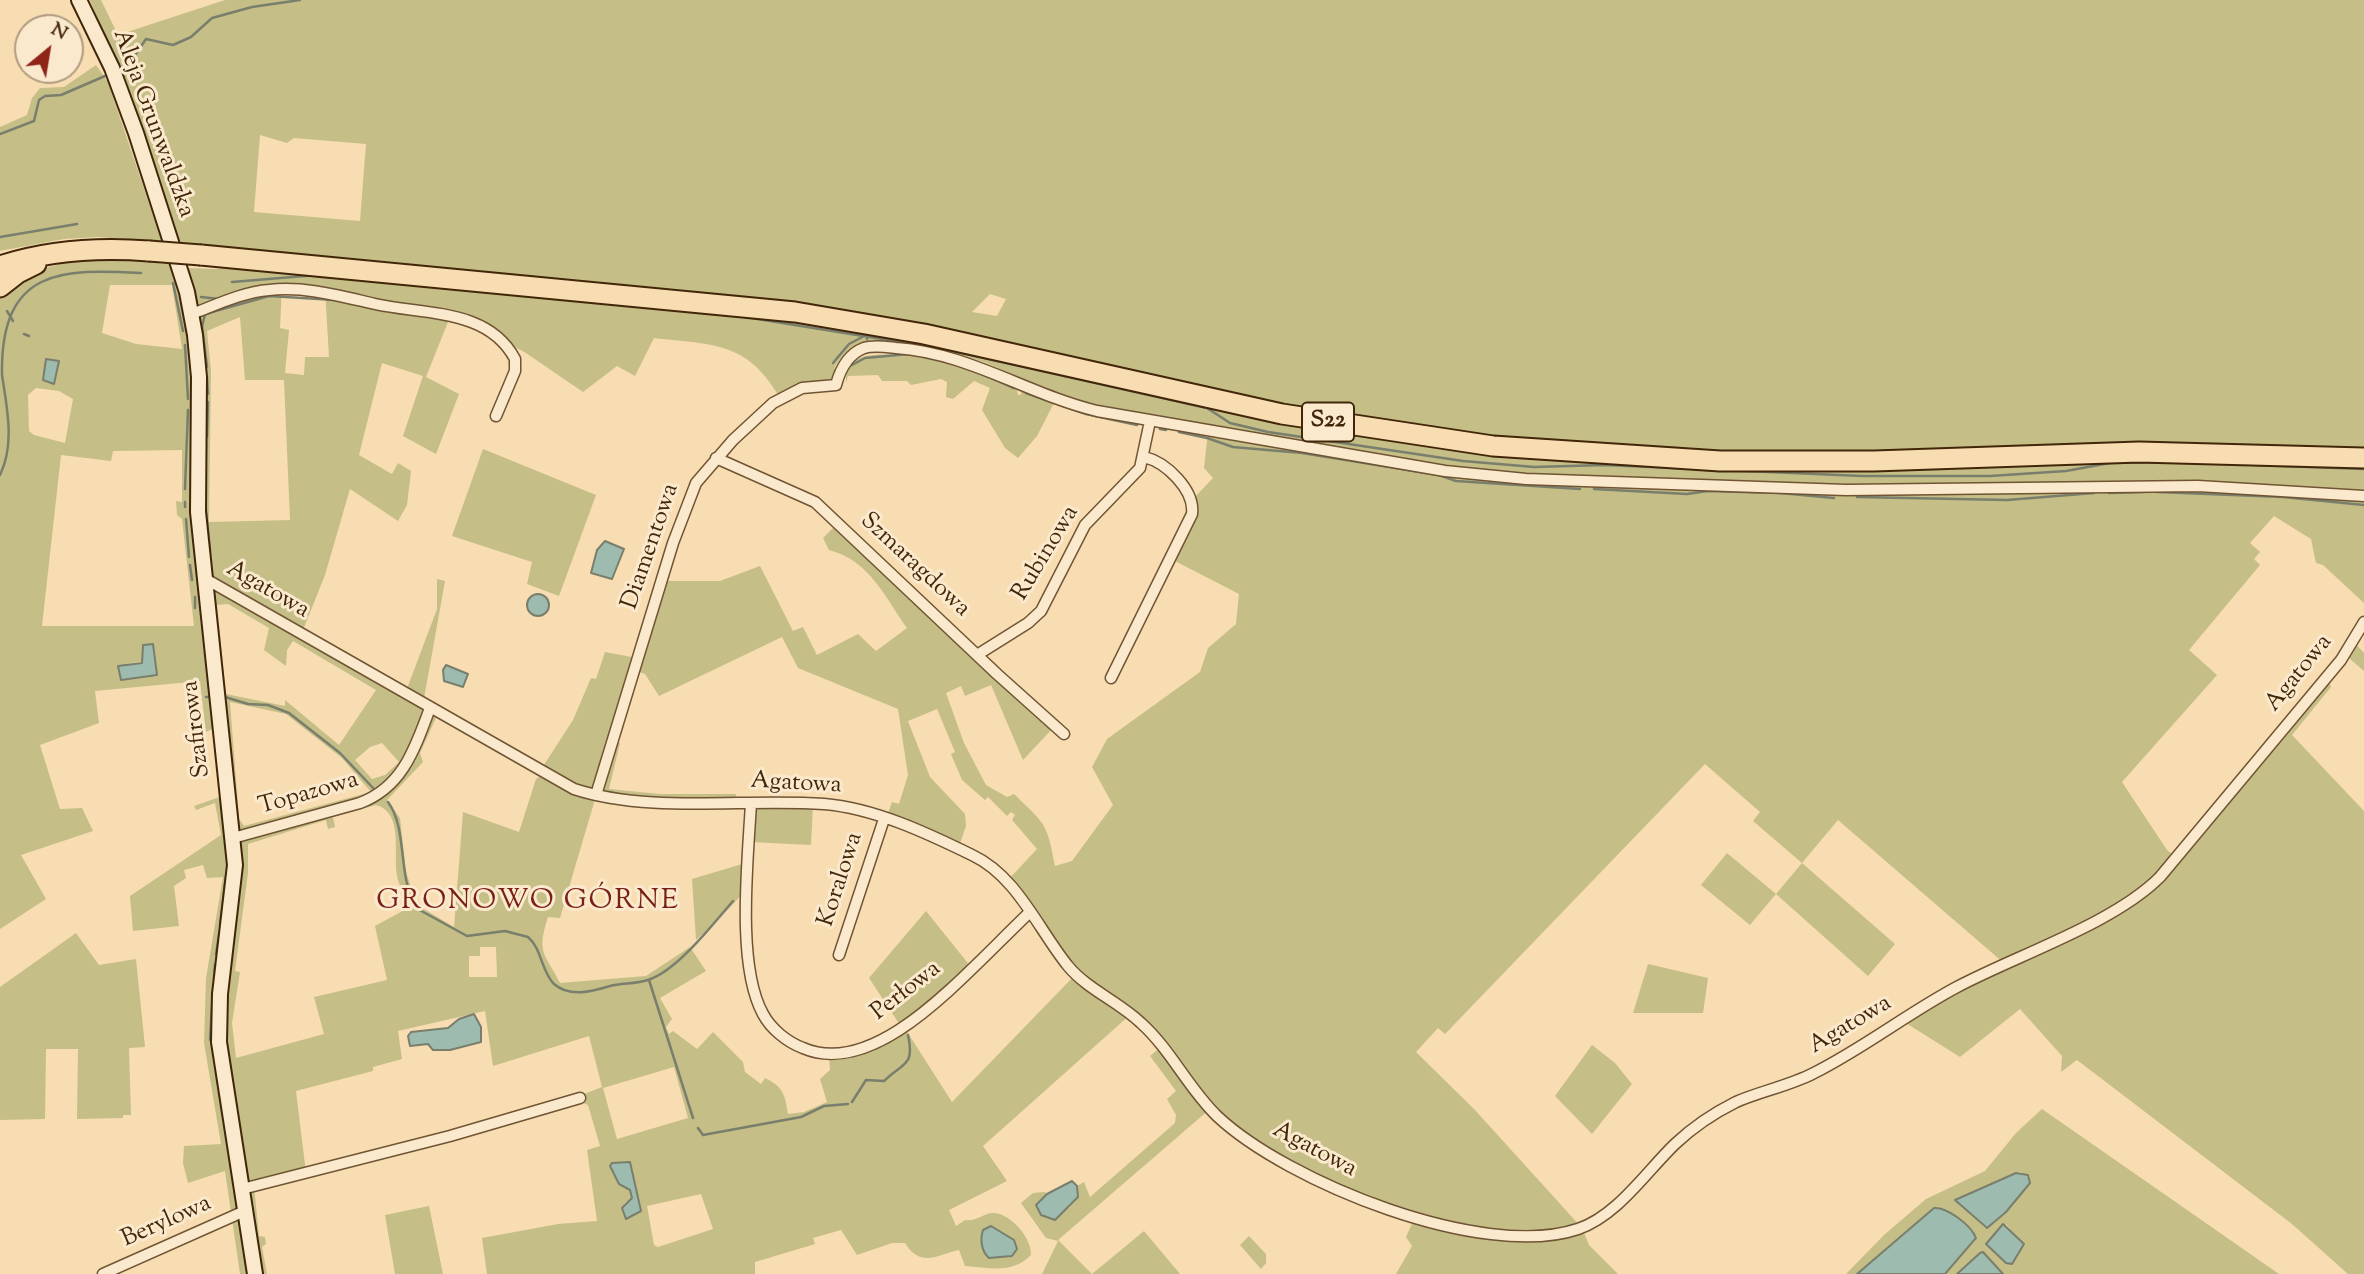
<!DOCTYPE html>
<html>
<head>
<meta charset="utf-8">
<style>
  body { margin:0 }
  #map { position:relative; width:2364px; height:1274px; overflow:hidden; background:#f8ddb2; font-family:"Sorts Mill Goudy",serif }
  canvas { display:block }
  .north { position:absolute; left:14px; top:14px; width:70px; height:70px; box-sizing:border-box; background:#fae9cd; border:2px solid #b09b7f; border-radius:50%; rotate:30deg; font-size:19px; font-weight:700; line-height:28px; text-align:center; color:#422609 }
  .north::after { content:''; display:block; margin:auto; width:24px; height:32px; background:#8f2418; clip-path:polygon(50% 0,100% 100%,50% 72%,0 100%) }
</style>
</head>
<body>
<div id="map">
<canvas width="2364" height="1274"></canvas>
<div class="north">N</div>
</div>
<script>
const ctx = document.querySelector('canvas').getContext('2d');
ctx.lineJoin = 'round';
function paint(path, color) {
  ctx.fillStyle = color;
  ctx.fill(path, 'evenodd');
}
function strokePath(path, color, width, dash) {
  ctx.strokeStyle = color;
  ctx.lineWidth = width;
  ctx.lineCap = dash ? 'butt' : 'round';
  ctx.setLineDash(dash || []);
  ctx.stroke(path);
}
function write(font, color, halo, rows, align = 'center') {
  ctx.font = font + ' "Sorts Mill Goudy",serif';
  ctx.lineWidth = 6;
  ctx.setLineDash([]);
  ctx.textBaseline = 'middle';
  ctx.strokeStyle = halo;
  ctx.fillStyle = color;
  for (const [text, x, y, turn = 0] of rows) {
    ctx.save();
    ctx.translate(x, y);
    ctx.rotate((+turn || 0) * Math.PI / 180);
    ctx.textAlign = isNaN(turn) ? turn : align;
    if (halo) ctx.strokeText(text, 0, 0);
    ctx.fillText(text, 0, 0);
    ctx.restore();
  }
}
const green = new Path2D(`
  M90 0H101L118 35 225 0H2364V451L2156 444 1809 452 1632 449 1469 434 1318 412 951 330 179 244 143 131ZM260 135 287 143 294 138 366 144 360 221 254 212ZM990 294 1006 299 997 316 972 312Z
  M96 65 108 82 162 242 98 237 64 239 0 251V127L27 115 32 98 40 88 64 87Z
  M114 259 179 265 201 333 199 306 192 301 185 268 216 269 235 266C452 287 670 302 885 335L1441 446 2364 465V603L2323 565 2316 563 2311 539 2274 516 2250 543 2260 552 2254 559 2260 565 2189 650 2217 675 2122 782 2167 850 2176 857 2353 641 2364 653V671L2349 658 2329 681 2331 687 2292 735 2364 811V1274H2348L2292 1224 2077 1060 2061 1072 2062 1056 2020 1009 1960 1057 1901 1020 2005 964 1838 820 1802 863 1895 944 1868 976 1776 894 1750 925 1701 885 1727 853 1776 894 1802 863 1753 821 1760 812 1705 764 1445 1034 1438 1028 1416 1052 1474 1109 1582 1228 1589 1245 1618 1274H1396L1412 1246 1406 1237 1414 1219 1387 1210 1266 1151 1210 1109 1058 1240 1092 1274H1042L1058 1241 1046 1238 1021 1203 1033 1193 1045 1192 1047 1194 1036 1204 1069 1208 1078 1197 1077 1186 1084 1182 1090 1197 1175 1123 1176 1115 1167 1099 1176 1091 1150 1056 1162 1046 1131 1014 983 1146 1007 1181 949 1210 956 1226 965 1220C976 1222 982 1214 992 1213 1010 1212 1032 1238 1031 1255 1012 1274 991 1268 965 1266L959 1250C939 1254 921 1269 905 1243H892L857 1255 841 1230 813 1238 815 1244 755 1262V1274H487L482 1238 558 1224 597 1221 587 1150 600 1146 588 1105 581 1102 579 1096 602 1087 589 1036 493 1066 485 1011 398 1031 402 1059 373 1067V1071L296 1091 306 1173 254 1186 259 1236 265 1237 266 1244 262 1247 267 1274H240L225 1171 188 1183 183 1163 184 1146 221 1144 204 1043 206 978 223 877 207 878 203 865 184 870 186 878 174 886 179 926 133 931 130 896 221 835 215 803 196 810 194 806 228 794 219 726 206 732 200 681 95 691 99 723 40 745 60 809 82 808 93 831 21 855 46 899 0 929V298C28 263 72 261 114 259ZM110 285H172L182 349 136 344 102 333ZM282 285 325 289 329 357H305L304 375 285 373 289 330 280 328ZM452 312 526 353 583 392 617 366 635 376 654 338C714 345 747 341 780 398L823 385H836L839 373 834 369C839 358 849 347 861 343 886 335 977 356 1000 369 1008 373 1015 380 1022 385L1021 395H1018L1016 385C992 376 968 365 943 357 930 353 918 355 905 355 882 355 845 348 846 383L848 376 878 375 882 381H907L911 385 941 379 947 382 946 397 953 399 974 381 990 388 982 410 1005 448 1018 458 1037 436 1056 399 1208 432 1204 468 1213 478 1195 497 1196 518 1175 561 1239 594 1236 624 1208 648 1200 672 1107 739 1092 767 1113 805 1072 861 1055 866C1047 823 1046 825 1014 794L1007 797 986 785 964 743 946 693 961 686 965 696 991 685 1023 760 1055 726 838 523 823 538 829 550C869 560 885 597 907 628L876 651 858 634 817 655 803 627 793 631 760 566 720 581H661L637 658 605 652 596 679 591 678 573 720 540 771 543 774 536 779 519 832 463 812 454 927 417 905 406 872 400 818 387 800 423 762 420 753 436 718 428 713 423 704 445 581 437 579V609L405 694 303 630 325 575 350 489 398 521 407 505 411 471 398 463 392 474 359 455 382 363 423 376 403 436 436 454 459 394 426 377ZM240 317 245 380H284L290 520 209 522 211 371 207 331ZM36 388 59 391 73 399 65 443 34 435 29 431 28 395ZM182 450V502L176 501 177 515 182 519 194 626H42L61 455 111 461 113 451ZM228 604 269 628 264 650 286 666 287 650 293 641 376 690 339 745 285 700V706L226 694 217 605ZM782 637 798 668 898 709 908 775 899 804 892 802 886 819 958 849 966 826 965 814 930 777 908 721 937 709 955 752 951 754 962 780 985 800 988 797 1007 816 1011 812 1015 815 1012 820 1037 849 1007 881 1076 974 952 1102 904 1027 971 967 926 911 869 978 902 1028 840 1053 829 1054 830 1070 820 1079 827 1102 804 1112 788 1114C785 1094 783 1087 765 1078L761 1084 745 1072 743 1062 713 1032 697 1049 673 1031 669 1034 666 1027 672 1019 660 998 706 971 690 947 646 976 560 983C545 953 536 954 548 917L560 918 596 796 735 803 736 794H660L609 789 620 743 612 741 634 670 645 674 659 696ZM153 644 156 677 126 664 144 661 143 645ZM230 702 286 714 342 758 371 792 244 826 239 819ZM382 743 399 762 385 775 372 779 355 760 370 747ZM376 805C404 813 393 852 397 876 399 887 406 897 410 907L375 926 387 980 314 997 324 1034 236 1058 232 1023 240 972 235 971 248 873V844L326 820 328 829 335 827 333 817ZM480 947H496L497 977H469V956H480ZM674 1067 688 1118 617 1139 603 1088ZM613 1168 636 1186 641 1211 624 1204 632 1198 630 1189 619 1184ZM701 1194 713 1229 658 1247 654 1245 647 1206Z
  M483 449 596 495 559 596 527 584 532 562 452 536Z
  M751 803 813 804 811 845 750 842Z
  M749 862C749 869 750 878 748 885 747 892 705 933 696 940L692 879Z
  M76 933 99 965 136 959 145 1047 129 1048 131 1115H123V1118L77 1119 78 1049H46L45 1119 0 1120V987Z
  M1648 964 1708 978 1703 1013H1633Z
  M1592 1045 1615 1063 1632 1084 1592 1134 1555 1096Z
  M2042 1109 2279 1274H2003L1980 1253 1957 1274H1945L1975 1241 1934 1208 1857 1274H1846L1884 1235 1926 1199 1985 1171 2016 1133ZM2020 1172 2030 1177 2029 1185 1985 1228 1955 1200ZM2006 1224 2023 1246 2012 1264Z
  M429 1206 443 1274H395L385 1215Z
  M1144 1231 1180 1274H1092Z
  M1249 1236 1266 1254V1263L1261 1269 1240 1245Z`);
const water = new Path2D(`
  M46 359 59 361 54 384 43 380Z
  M605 541 624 549 612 579 591 573 597 550Z
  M527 605a11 11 0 1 1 22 0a11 11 0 1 1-22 0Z
  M153 644 157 675 121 680 118 666 142 663 143 645Z
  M446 665 468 674 463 687 444 681 443 670Z
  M474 1014 481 1027V1042L450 1050H433L428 1044 410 1046 408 1036 411 1032 448 1028 459 1019Z
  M630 1162 641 1211 626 1219 622 1208 632 1198 630 1190 619 1184 610 1166 612 1163Z
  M2016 1173 2028 1175 2030 1183 2006 1212 1987 1228 1955 1200Z
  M1072 1181 1077 1186 1078 1197 1055 1220 1041 1215 1036 1205 1047 1194Z
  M1934 1208C1947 1207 1971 1225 1976 1238L1945 1274H1857Z
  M2003 1224 2024 1244 2012 1264 2006 1263 1986 1244Z
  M991 1226 1014 1240 1017 1249 1012 1256 989 1258C981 1251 980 1239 983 1230Z
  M1983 1252 2003 1274H1957L1980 1253Z`);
const stream = new Path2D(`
  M125 70 146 39 173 45 191 37 212 18 252 7 300 0
  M0 134 34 121 39 100 45 96 61 95 105 76
  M0 237 77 224
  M232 282 317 275
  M173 283 183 331
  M201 297 219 299
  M7 311 13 321
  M745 317 944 349 1207 408 1230 423 1268 432 1463 461 1534 467 1605 465 1862 476H1990L2066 471 2110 463 2165 462
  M24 334 29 336
  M185 345 188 399
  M833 363 849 344 868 334 867 339
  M852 365 865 358 909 354
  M207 367 202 327 205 314 269 296 335 300
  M980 373 1014 388
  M207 377 208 394
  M1026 393 1086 414 1137 425
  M1160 429 1166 430
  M1179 432 1207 438 1233 447 1302 453 1439 475 1456 481 1580 489
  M207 437 208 402
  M2255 465 2364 469
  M0 475C15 444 7 408 2 375 0 267 63 269 141 273
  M205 483 206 444
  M185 489 188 410
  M1594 489 1687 494 1708 491 1780 493 1834 498
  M2157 492 2283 497 2364 505
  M2109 493 2143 492
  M1857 497 2007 500 2094 493
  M205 500 210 551
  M185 502V507
  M186 519 189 557
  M190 565 192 580
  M195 597V608
  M206 697H209
  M225 697 248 704 268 705 289 713 340 753 375 790
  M388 802C408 829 397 875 416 908L467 936 505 931 528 937C542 949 541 971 554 984 570 998 593 991 610 986 622 983 636 984 648 980 677 971 713 924 733 901
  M220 925 226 876
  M216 954 219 935
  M214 978 215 964
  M649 980 693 1118
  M210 1040 213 989
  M852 1102 866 1080 884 1081C903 1062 915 1067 908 1035
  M698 1128 703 1135 801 1117 824 1106 848 1104`);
const street = new Path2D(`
  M192 314C216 305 243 292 269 290 305 286 340 296 375 304 424 315 488 308 515 359V371L496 416
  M716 458 815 502 997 674 1064 734
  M204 578 574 789C651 814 744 798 824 804 874 808 927 833 972 855 1017 876 1038 929 1068 966 1088 990 1118 1001 1141 1023 1171 1050 1188 1088 1217 1116 1287 1182 1483 1261 1578 1229 1617 1216 1646 1172 1675 1144 1693 1127 1714 1113 1736 1102 1761 1091 1789 1086 1814 1073 1864 1048 1908 1013 1957 987 2017 955 2113 924 2160 877L2341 660 2364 622
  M977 655 1028 623 1041 611 1085 525 1140 468 1150 421
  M1111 678 1192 514C1195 490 1166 462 1144 457
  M596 795 673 543 696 483 733 440 773 403 802 388 836 385C840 370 848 354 864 348 874 345 886 347 896 348 969 353 1027 394 1097 411L1445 471 1526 479 1846 490 2198 486 2364 496
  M751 803C748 860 736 965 763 1014 771 1029 787 1042 803 1048 835 1062 871 1048 899 1030 943 1002 991 949 1030 912
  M233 838 360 803C403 787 415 748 430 708
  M839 955 884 819
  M242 1189 450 1136 580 1098
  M103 1274 247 1210`);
const secondary = new Path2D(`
  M79 0 112 68 136 133 187 292 195 335 199 377 198 512 235 865 220 994 219 1042 255 1274`);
const highway = new Path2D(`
  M201 255 795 312 924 334 1282 414 1493 446 1720 461H1874L2139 452 2364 458
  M0 266C49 250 98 247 149 251
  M0 287 18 273 36 264`);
const highwayBridge = new Path2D(`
  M149 251 201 255`);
const shields = [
  [1328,422,52]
];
const shieldNames = [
  ["S22",1328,422]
];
const streetNames = [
  ["Aleja Grunwaldzka",152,124,70],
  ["Diamentowa",652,547,-71],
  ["Rubinowa",1047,554,-59],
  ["Szmaragdowa",914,566,43],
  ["Agatowa",267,591,30],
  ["Agatowa",2300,674,-51],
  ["Szafirowa",198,729,-97],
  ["Agatowa",796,785,3],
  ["Topazowa",309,795,-16],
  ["Koralowa",842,880,-72],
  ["Perłowa",907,992,-38],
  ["Agatowa",1851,1026,-31],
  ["Agatowa",1314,1151,28],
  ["Berylowa",167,1223,-24]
];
const quarterNames = [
  ["GRONOWO GÓRNE",528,903]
];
paint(green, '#c5be87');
paint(water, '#9dbbae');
strokePath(water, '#797f6c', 2);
strokePath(stream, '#797f6c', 2.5);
strokePath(street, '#705433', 13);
strokePath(secondary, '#422609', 18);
strokePath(highway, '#422609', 23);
strokePath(street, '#fae9cd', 10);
strokePath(secondary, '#fae9cd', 14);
strokePath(highway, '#f8ddb2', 19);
strokePath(highwayBridge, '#422609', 23, []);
strokePath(highwayBridge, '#f8ddb2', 19);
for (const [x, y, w] of shields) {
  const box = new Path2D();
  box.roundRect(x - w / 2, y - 19.5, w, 39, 5);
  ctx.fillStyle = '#fae9cd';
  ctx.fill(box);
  strokePath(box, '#422609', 2);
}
write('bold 23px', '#422609', null, shieldNames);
write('24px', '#422609', '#fae9cd', streetNames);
ctx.letterSpacing = '2px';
write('28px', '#7a1f14', '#fae9cd', quarterNames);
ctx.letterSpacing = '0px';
</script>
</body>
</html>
